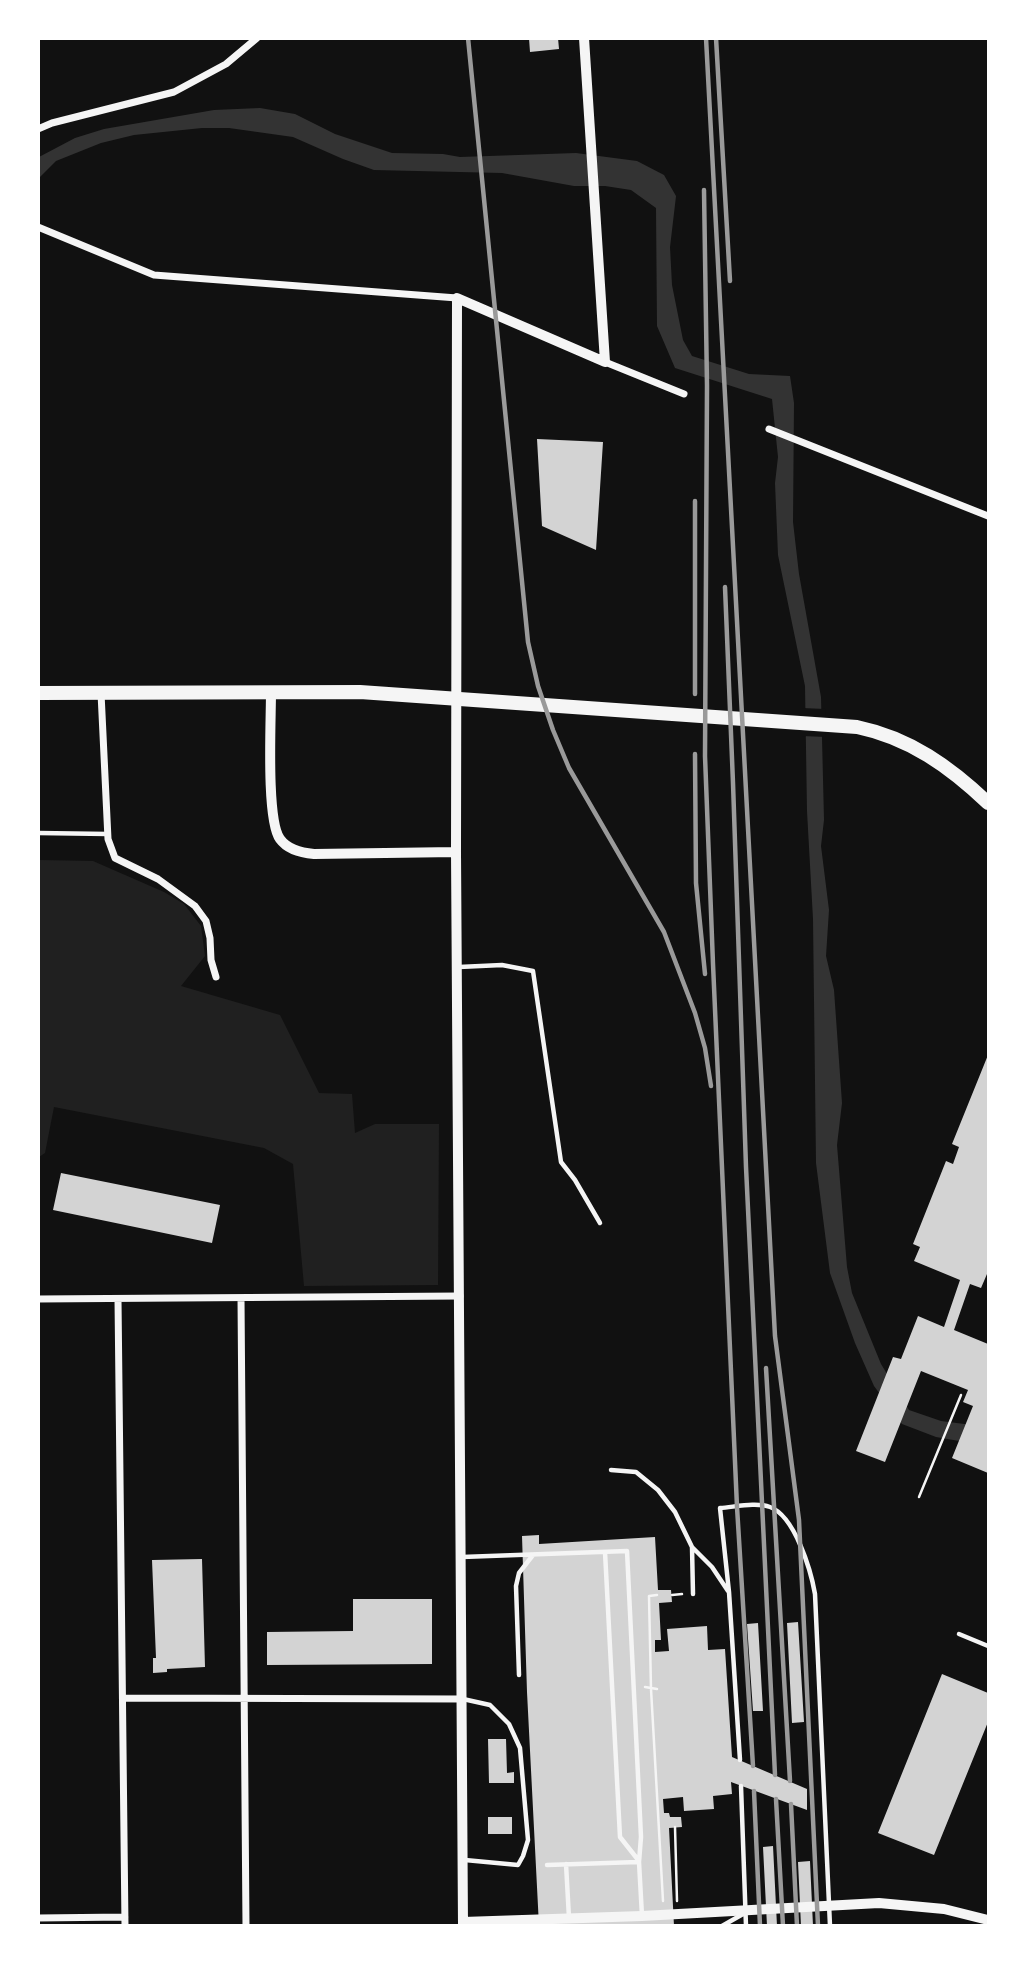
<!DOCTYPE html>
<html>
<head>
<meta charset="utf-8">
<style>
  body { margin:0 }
  #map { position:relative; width:1027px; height:1964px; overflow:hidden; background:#111; font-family:Figtree,sans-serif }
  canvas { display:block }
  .frame { position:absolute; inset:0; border:40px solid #fff; pointer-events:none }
</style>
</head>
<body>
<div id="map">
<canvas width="1027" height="1964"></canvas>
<div class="frame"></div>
</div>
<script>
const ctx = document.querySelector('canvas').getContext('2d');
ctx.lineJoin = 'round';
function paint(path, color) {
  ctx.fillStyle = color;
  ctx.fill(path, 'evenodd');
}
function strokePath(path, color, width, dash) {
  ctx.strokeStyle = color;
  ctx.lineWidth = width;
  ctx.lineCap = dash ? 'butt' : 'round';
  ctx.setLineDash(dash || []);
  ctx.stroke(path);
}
const green = new Path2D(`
  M39 860 93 861 164 892 184 904 201 926 205 956 181 986 280 1015 319 1093 352 1094 355 1133 375 1124H439L438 1285 304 1286 293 1164 264 1148 54 1107 45 1153 39 1157Z`);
const water = new Path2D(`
  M260 108 295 114 335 134 392 153 443 154 460 157 576 153 637 161 664 175 676 196 670 247 672 285 683 340 692 356 749 374 790 376 794 403 793 522 799 574 821 697 824 820 821 846 829 910 826 956 834 990 842 1103 837 1145 847 1267 852 1293 881 1364 909 1410 941 1421 988 1427V1446L936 1437 902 1424 874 1386 855 1343 830 1273 816 1163 813 919 807 811 805 686 778 555 775 483 778 457 772 399 675 368 657 326 656 208 631 190 605 186H574L502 173 374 170 343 159 293 137 229 128H202L134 135 101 143 56 161 39 178V157L75 138 104 129 214 110Z`);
const pier = new Path2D(`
  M802 708 825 709 826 737 802 736Z`);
const building = new Path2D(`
  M529 38H558L559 49 530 52Z
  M537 439 603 442 596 550 542 526Z
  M988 1055V1274H987L981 1288 970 1284 954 1330 988 1344V1473L952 1458 973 1406 963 1402 968 1390 921 1371 885 1462 856 1451 893 1357 901 1359 918 1316 944 1327 960 1280 914 1261 920 1247 913 1244 946 1161 953 1164 959 1147 952 1144Z
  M61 1173 220 1205 212 1243 53 1210Z
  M539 1535V1544L655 1537 658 1590H671L672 1602 659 1603 661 1640H655V1652L669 1651 667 1629 707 1626 708 1650 725 1649 732 1757 807 1789V1810L731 1782 732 1794 713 1796 714 1809 684 1811 683 1797 663 1799 664 1813H669L670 1817H681L682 1827 669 1828 674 1926H539L527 1692 522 1536Z
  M202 1559 205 1667 167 1669V1672L153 1673V1658H156L152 1560Z
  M353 1599H432V1664L267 1665V1632L353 1631Z
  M798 1622 804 1722 792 1723 787 1623Z
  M758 1623 763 1711H753L747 1624Z
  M942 1674 988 1693V1722L934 1855 878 1833Z
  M488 1739H506L507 1773 514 1772V1783H489Z
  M488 1817H512V1834H488Z
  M773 1846 777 1926H767L763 1847Z
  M810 1861 813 1926H801L798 1862Z`);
const path = new Path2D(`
  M919 1497 961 1395
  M657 1595 649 1596 651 1689 663 1901
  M672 1595 682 1594
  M645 1687 657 1689
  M675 1827 677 1901`);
const service = new Path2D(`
  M38 833 108 834
  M459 967 502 965 533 971 561 1162 575 1180 600 1223
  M611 1470 636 1472 658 1490 675 1512 692 1547 693 1594
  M692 1547 712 1567 728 1591
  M605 1552 620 1837 639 1861
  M462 1557 627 1551 641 1837 639 1862 642 1916
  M959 1634 988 1646
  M519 1675 516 1586 519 1573 533 1555
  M463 1699 490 1705 509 1724 520 1748 528 1840 523 1856 518 1865 465 1860
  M740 1760 729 1592 720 1508C735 1507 756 1502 770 1507 795 1516 811 1571 815 1594L830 1926
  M741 1786 746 1926
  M566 1864 569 1918
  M547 1865 638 1862
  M722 1926 743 1914`);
const minor = new Path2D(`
  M38 129 52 123 174 92 226 64 257 38
  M38 227 154 275 457 298
  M605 362 684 394
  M769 429 988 516
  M101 693 108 839 115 858 158 879 195 906 206 921 210 938 211 960 216 977
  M241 1298 246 1926
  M38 1299 460 1296
  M118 1299 125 1926
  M123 1698 462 1699
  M38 1918 125 1917`);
const tertiary = new Path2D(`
  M271 692C271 721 266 820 280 839 288 850 302 853 314 854L456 852
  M463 1922 642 1916 879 1903 944 1909 988 1920
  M463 1926 456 852 457 298 605 362 584 38`);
const primary = new Path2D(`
  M38 693 360 692 857 727C910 738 950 767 988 803`);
const rail = new Path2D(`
  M468 38 528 642 538 686 553 730 569 768 664 932 695 1013 705 1048 711 1086
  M706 38 775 1336 799 1520 818 1926
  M716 38 730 281
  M704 190 707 386 705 756 713 964 737 1507 753 1766
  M695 501V694
  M725 587 733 783 746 1167 775 1775
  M695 754 696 883 705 974
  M766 1368 790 1781
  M754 1791 760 1926
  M776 1799 783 1926
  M791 1804 797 1926`);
paint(green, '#202020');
paint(water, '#333');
paint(pier, '#111');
paint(building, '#d3d3d3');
strokePath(path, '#f5f5f5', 2.5);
strokePath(service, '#f5f5f5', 4.5);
strokePath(minor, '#f5f5f5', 7);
strokePath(tertiary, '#f5f5f5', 10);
strokePath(primary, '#f5f5f5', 14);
strokePath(rail, '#9a9a9a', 4.5);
</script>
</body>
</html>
